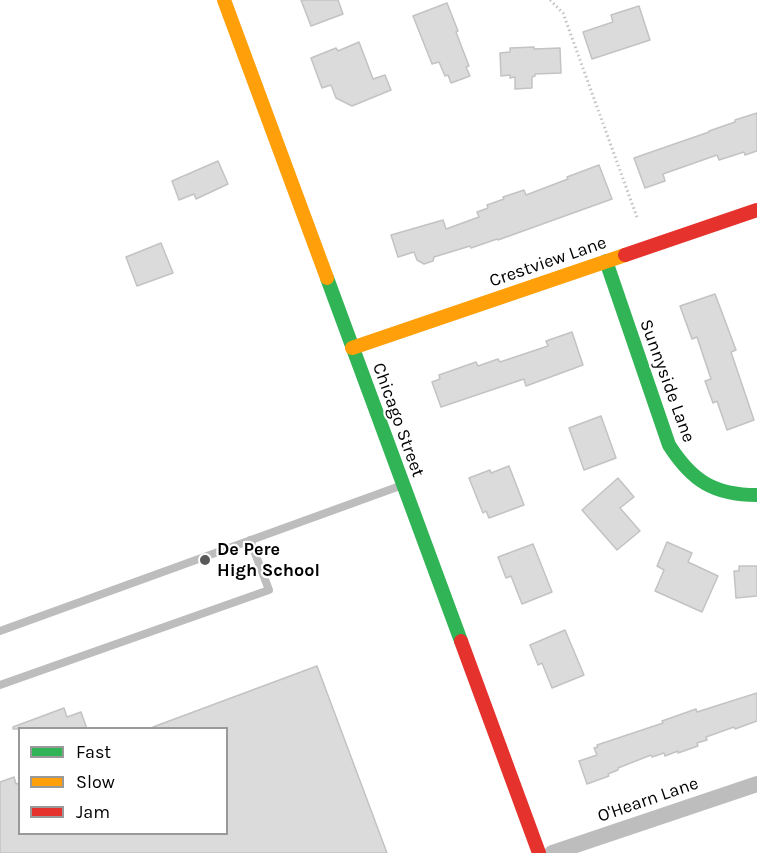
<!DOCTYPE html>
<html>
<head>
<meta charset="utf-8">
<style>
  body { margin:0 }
  #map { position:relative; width:757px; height:853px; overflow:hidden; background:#fff; font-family:Karla,sans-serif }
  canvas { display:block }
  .legend { position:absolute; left:18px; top:727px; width:210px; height:108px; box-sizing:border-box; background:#fff; border:2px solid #999; margin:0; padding:8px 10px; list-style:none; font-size:18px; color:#000 }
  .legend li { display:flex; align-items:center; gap:12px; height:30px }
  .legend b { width:30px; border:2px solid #999 }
</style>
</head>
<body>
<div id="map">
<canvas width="757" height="853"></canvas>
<ul class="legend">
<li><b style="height:8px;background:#30b455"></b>Fast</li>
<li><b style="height:8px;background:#ff9f0a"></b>Slow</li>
<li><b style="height:8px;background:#e5322d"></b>Jam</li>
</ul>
</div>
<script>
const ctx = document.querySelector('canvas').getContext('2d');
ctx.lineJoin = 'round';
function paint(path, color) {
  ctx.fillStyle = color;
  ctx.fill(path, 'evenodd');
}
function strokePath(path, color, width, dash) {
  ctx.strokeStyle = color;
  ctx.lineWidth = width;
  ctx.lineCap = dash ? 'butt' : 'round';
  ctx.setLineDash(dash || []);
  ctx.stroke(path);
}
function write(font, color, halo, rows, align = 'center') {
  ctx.font = font + ' Karla,sans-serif';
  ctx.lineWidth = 4.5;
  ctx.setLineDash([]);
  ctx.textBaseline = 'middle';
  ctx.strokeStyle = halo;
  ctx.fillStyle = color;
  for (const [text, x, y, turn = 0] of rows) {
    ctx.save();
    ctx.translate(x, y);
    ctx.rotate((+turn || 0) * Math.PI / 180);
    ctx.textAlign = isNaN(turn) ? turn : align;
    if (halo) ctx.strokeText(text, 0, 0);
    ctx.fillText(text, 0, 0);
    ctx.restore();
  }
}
const building = new Path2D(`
  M301 0H338L343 14 311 26Z
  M447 3 458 31 456 32 469 66 466 67 470 76 451 83 448 75 445 76 439 62 432 64 413 16Z
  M639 6 650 40 592 59 583 32 613 22 611 15Z
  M359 42 373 79 385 75 391 90 352 106 336 98 331 85 322 88 311 58 336 48 338 51Z
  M534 47V49L560 48 561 73 535 74V76L532 77V88L515 89V77L510 78V75L501 76 500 53 510 52V48Z
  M757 113V151L745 155 744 152 719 160 717 155 663 174 665 181 645 188 634 158 709 132V131L735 122V120Z
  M218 161 228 184 196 199 194 194 179 200 172 181Z
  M599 165 612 199 498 240 497 239 471 248 470 246 434 257 433 261 424 264 417 260 414 252 398 257 391 235 443 220 446 229 479 217 477 212 488 208 487 205 504 199 503 197 524 190 526 195 568 179 567 177Z
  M161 243 173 273 137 286 126 257Z
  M715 294 736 350 731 352 754 420 727 430 717 401 713 403 705 381 711 379 697 337 692 339 680 306Z
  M572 332 583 365 526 386 524 379 441 407 432 382 440 379 439 375 476 362 478 366 498 359 500 362 548 346 546 341Z
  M601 416 616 458 584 470 569 428Z
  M509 466 524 505 489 518 486 511 483 513 469 478 490 470 491 473Z
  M618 478 634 497 620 508 640 531 617 550 582 510Z
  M667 542 692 553 688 562 718 576 702 612 655 591 664 570 657 566Z
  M533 544 552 592 522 604 511 576 506 578 498 557Z
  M739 566H757V596L736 598 734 571H739Z
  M565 630 584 675 552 688 542 663 538 665 530 645Z
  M317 666 387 853H0V782L14 777 16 784 20 783V834H226V729H153V727Z
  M757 693V721L735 729 734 727 706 737 707 740 697 743 698 746 678 753V751L665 756 664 753 652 757 651 755 618 768V770L608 774 609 776 587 784 579 761 597 755 594 748 598 747 597 745 663 723 662 721 696 709 697 712Z
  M64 708 67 717 81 712 87 729H13V727Z`);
const path = new Path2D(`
  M550 0 563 13 638 220`);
const lane = new Path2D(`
  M0 631 400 486
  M0 685 269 590 250 540`);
const street = new Path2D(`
  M552 853 757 784`);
const fast = new Path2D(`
  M606 261 669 445C692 481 714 495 757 495
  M327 278 461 641`);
const slow = new Path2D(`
  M224 0 327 278
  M352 348 625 255`);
const jam = new Path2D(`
  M625 255 757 210
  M461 641 539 853`);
const markers = [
  [205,560,6,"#595959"]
];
const streetNames = [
  ["Crestview Lane",548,262,-19],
  ["Sunnyside Lane",667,381,70],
  ["Chicago Street",398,420,70],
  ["O'Hearn Lane",648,800,-19]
];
const poiNames = [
  ["De Pere",217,550],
  ["High School",217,571]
];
paint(building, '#dbdbdb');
strokePath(building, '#c3c3c3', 1.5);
strokePath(path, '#c2c2c2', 3, [1.5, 3]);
strokePath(lane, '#bdbdbd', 8);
strokePath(street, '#bdbdbd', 16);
strokePath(fast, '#30b455', 14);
strokePath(slow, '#ff9f0a', 14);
strokePath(jam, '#e5322d', 14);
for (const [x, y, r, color] of markers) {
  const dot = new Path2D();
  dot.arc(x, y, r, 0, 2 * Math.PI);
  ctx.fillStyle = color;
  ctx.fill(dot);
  strokePath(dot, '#fff', 2);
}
write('18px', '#000', '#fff', streetNames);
write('bold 18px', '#000', '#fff', poiNames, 'left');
</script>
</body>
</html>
